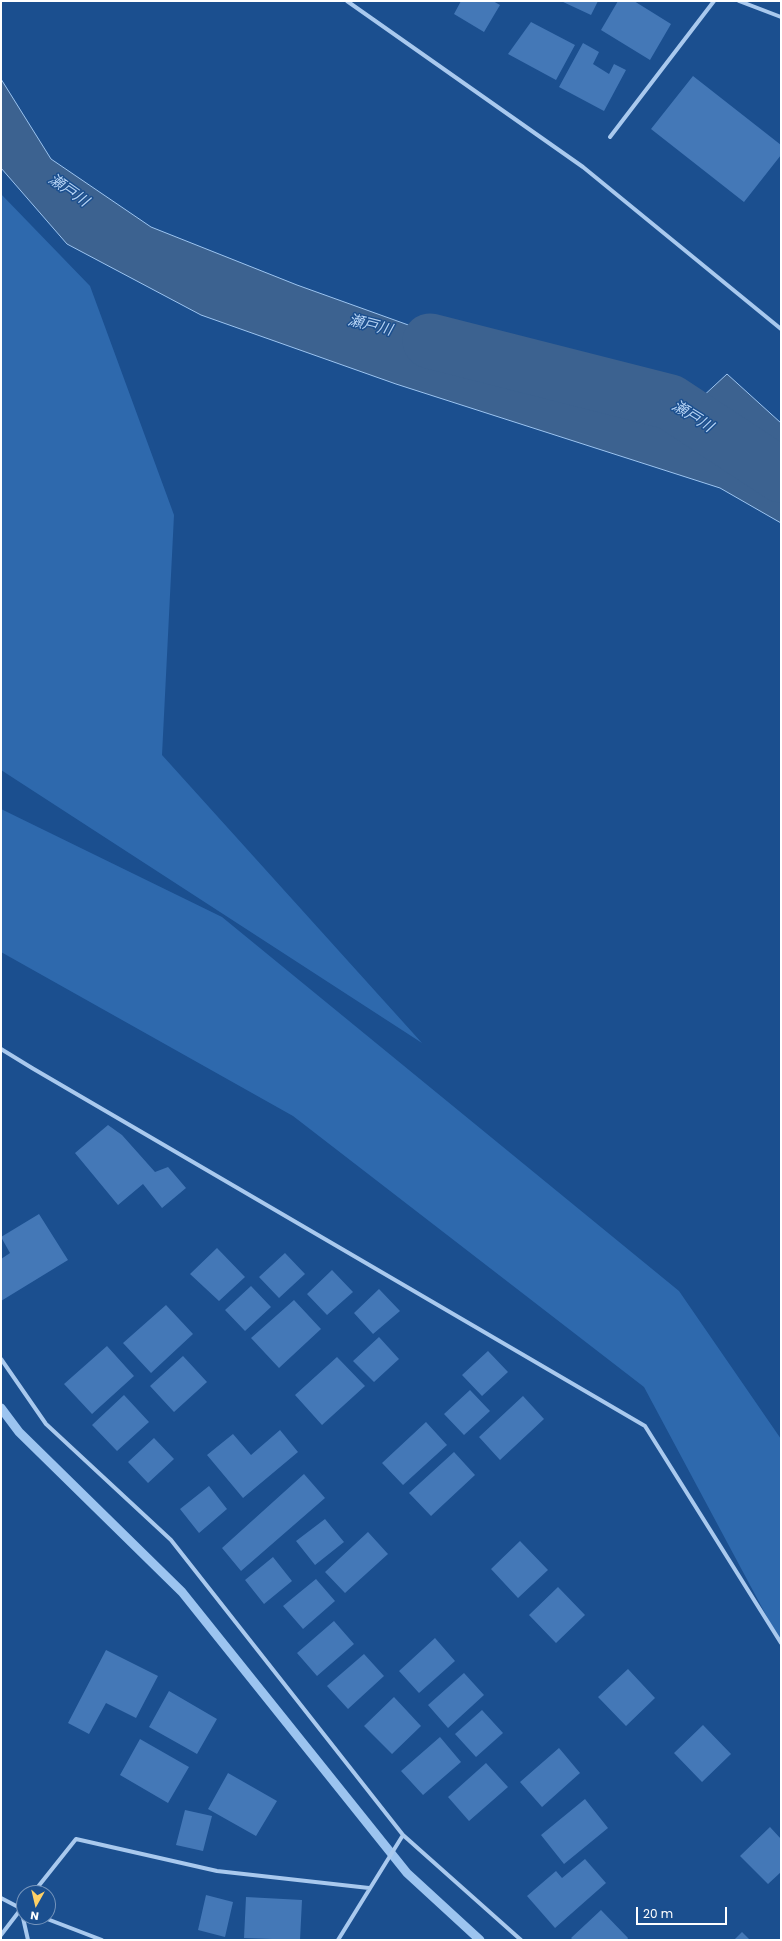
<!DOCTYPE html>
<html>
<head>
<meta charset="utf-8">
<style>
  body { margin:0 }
  #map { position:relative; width:782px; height:1941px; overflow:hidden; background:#1b4f8f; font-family:Poppins,sans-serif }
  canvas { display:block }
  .frame { position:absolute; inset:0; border:2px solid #fff; pointer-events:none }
  .north { position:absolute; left:16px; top:1885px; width:40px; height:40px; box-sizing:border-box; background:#1b4f8f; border:1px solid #7695bc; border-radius:50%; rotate:188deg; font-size:11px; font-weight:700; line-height:16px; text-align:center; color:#fff }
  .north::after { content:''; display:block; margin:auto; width:14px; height:18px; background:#ffd166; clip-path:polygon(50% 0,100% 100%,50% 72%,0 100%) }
  .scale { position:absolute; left:636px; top:1907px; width:91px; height:18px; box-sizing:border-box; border:2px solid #fff; border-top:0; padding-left:5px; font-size:12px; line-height:14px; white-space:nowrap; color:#fff; -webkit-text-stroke:3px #1b4f8f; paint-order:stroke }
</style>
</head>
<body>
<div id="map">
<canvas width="782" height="1941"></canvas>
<div class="frame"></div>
<div class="north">N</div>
<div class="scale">20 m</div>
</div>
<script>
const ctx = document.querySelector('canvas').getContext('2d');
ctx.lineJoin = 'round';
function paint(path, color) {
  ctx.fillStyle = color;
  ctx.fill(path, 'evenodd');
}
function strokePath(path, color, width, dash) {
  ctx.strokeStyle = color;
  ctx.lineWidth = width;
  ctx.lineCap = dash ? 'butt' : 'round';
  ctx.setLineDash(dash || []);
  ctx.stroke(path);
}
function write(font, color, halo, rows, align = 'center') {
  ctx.font = font + ' Poppins,"Noto Sans JP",sans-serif';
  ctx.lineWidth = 3;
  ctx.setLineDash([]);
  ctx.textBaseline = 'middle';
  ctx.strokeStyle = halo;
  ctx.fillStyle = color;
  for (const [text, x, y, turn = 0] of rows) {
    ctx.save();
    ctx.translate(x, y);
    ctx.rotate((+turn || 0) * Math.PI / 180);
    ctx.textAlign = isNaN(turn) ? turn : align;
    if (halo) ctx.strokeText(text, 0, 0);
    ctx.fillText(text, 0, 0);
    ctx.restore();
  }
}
const green = new Path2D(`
  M1 194 90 286 174 515 162 755 422 1043 1 770Z
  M1 809 222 917 679 1291 781 1439V1643L644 1387 293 1116 1 952Z`);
const water = new Path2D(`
  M1 79 51 159 151 227 297 285 503 359 686 412 727 374 781 423V523L720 488 396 384 201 315 67 244 1 168Z`);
const stream = new Path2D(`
  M1 1408 19 1432 182 1592 407 1873 480 1940`);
const river = new Path2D(`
  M430 341 670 402 781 475`);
const building = new Path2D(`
  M461 1H493L500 5 484 32 454 14Z
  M561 1H598L591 15Z
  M618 1H634L671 24 650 60 601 30Z
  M531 22 575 45 556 80 508 54Z
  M583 43 599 52 593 64 609 74 614 64 626 70 604 111 559 87Z
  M693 76 781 145V155L744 202 651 129Z
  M108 1125 122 1135 155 1172 168 1167 186 1188 162 1208 143 1184 118 1205 75 1153Z
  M39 1214 68 1260 1 1301V1259L10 1253 1 1237Z
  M217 1248 245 1277 219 1301 190 1274Z
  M285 1253 305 1274 279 1298 259 1277Z
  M332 1270 353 1292 327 1315 307 1294Z
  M251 1286 271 1307 245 1331 225 1310Z
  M379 1289 400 1311 373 1334 354 1313Z
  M294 1300 321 1329 279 1368 251 1338Z
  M166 1305 193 1334 151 1373 123 1343Z
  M379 1337 399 1359 374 1382 353 1361Z
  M107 1346 134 1376 92 1414 64 1384Z
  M488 1351 508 1372 482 1396 462 1375Z
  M183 1356 207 1382 174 1412 150 1386Z
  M337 1357 365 1386 322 1425 295 1395Z
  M470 1390 490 1411 464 1435 444 1414Z
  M124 1395 149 1422 117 1451 92 1425Z
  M523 1396 544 1419 500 1460 479 1437Z
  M426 1422 447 1445 403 1485 382 1463Z
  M280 1430 298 1452 243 1498 207 1455 233 1434 251 1455Z
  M154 1438 174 1459 148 1483 128 1462Z
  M454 1452 475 1475 431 1516 409 1493Z
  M304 1474 325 1498 241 1571 222 1548Z
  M209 1486 227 1509 199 1533 180 1509Z
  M325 1519 344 1542 315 1565 296 1541Z
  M368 1532 388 1554 345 1593 325 1572Z
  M520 1541 548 1570 518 1598 491 1569Z
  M273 1557 292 1581 264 1604 245 1580Z
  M316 1579 335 1601 303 1629 283 1606Z
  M558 1587 585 1615 556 1643 529 1615Z
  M334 1621 354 1644 317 1676 297 1653Z
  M435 1638 455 1661 419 1693 399 1671Z
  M106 1650 158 1676 136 1718 106 1703 89 1734 68 1723Z
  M364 1654 384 1676 348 1709 327 1686Z
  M628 1669 655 1698 626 1726 598 1697Z
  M464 1673 484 1695 448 1728 428 1705Z
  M169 1691 217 1719 197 1754 149 1727Z
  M394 1697 421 1726 392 1754 364 1726Z
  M482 1710 503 1733 476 1757 455 1734Z
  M703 1725 731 1754 702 1782 674 1753Z
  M440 1737 461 1762 423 1795 401 1771Z
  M140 1739 189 1767 168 1803 120 1775Z
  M559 1748 580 1773 542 1807 520 1782Z
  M486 1763 508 1787 469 1821 448 1797Z
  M228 1773 277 1801 256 1836 208 1809Z
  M585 1799 608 1828 564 1864 541 1835Z
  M185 1810 212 1816 203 1851 176 1845Z
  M770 1827 781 1839V1872L768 1884 740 1856Z
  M585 1859 606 1883 555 1928 527 1896 556 1871 562 1878Z
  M206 1895 233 1902 225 1937 198 1930Z
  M246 1897 302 1900 300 1940 244 1938Z
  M601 1910 628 1938 627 1940H573L571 1938Z
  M742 1932 750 1940H734Z`);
const minor = new Path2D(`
  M347 1 583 167 781 329
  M739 1 781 17
  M610 137 714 1
  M1 1049 32 1068 645 1426 781 1643
  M1 1359 46 1424 171 1540 403 1835 521 1940
  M33 1893 76 1839 217 1871 369 1888
  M1 1898 24 1910
  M21 1909 28 1940
  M42 1917 102 1940
  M1 1935 24 1905
  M338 1940 403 1835`);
const waterNames = [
  ["瀬戸川",68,191,35],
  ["瀬戸川",370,326,14],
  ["瀬戸川",692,417,32]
];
paint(green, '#2e69ad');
paint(water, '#3c6290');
strokePath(water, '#9cc4f0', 1);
strokePath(stream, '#9cc4f0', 9);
strokePath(river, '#3c6290', 55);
paint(building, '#4478b7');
strokePath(minor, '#a9c9ee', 4);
write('italic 15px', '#b5d3f5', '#1b4f8f', waterNames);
</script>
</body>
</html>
